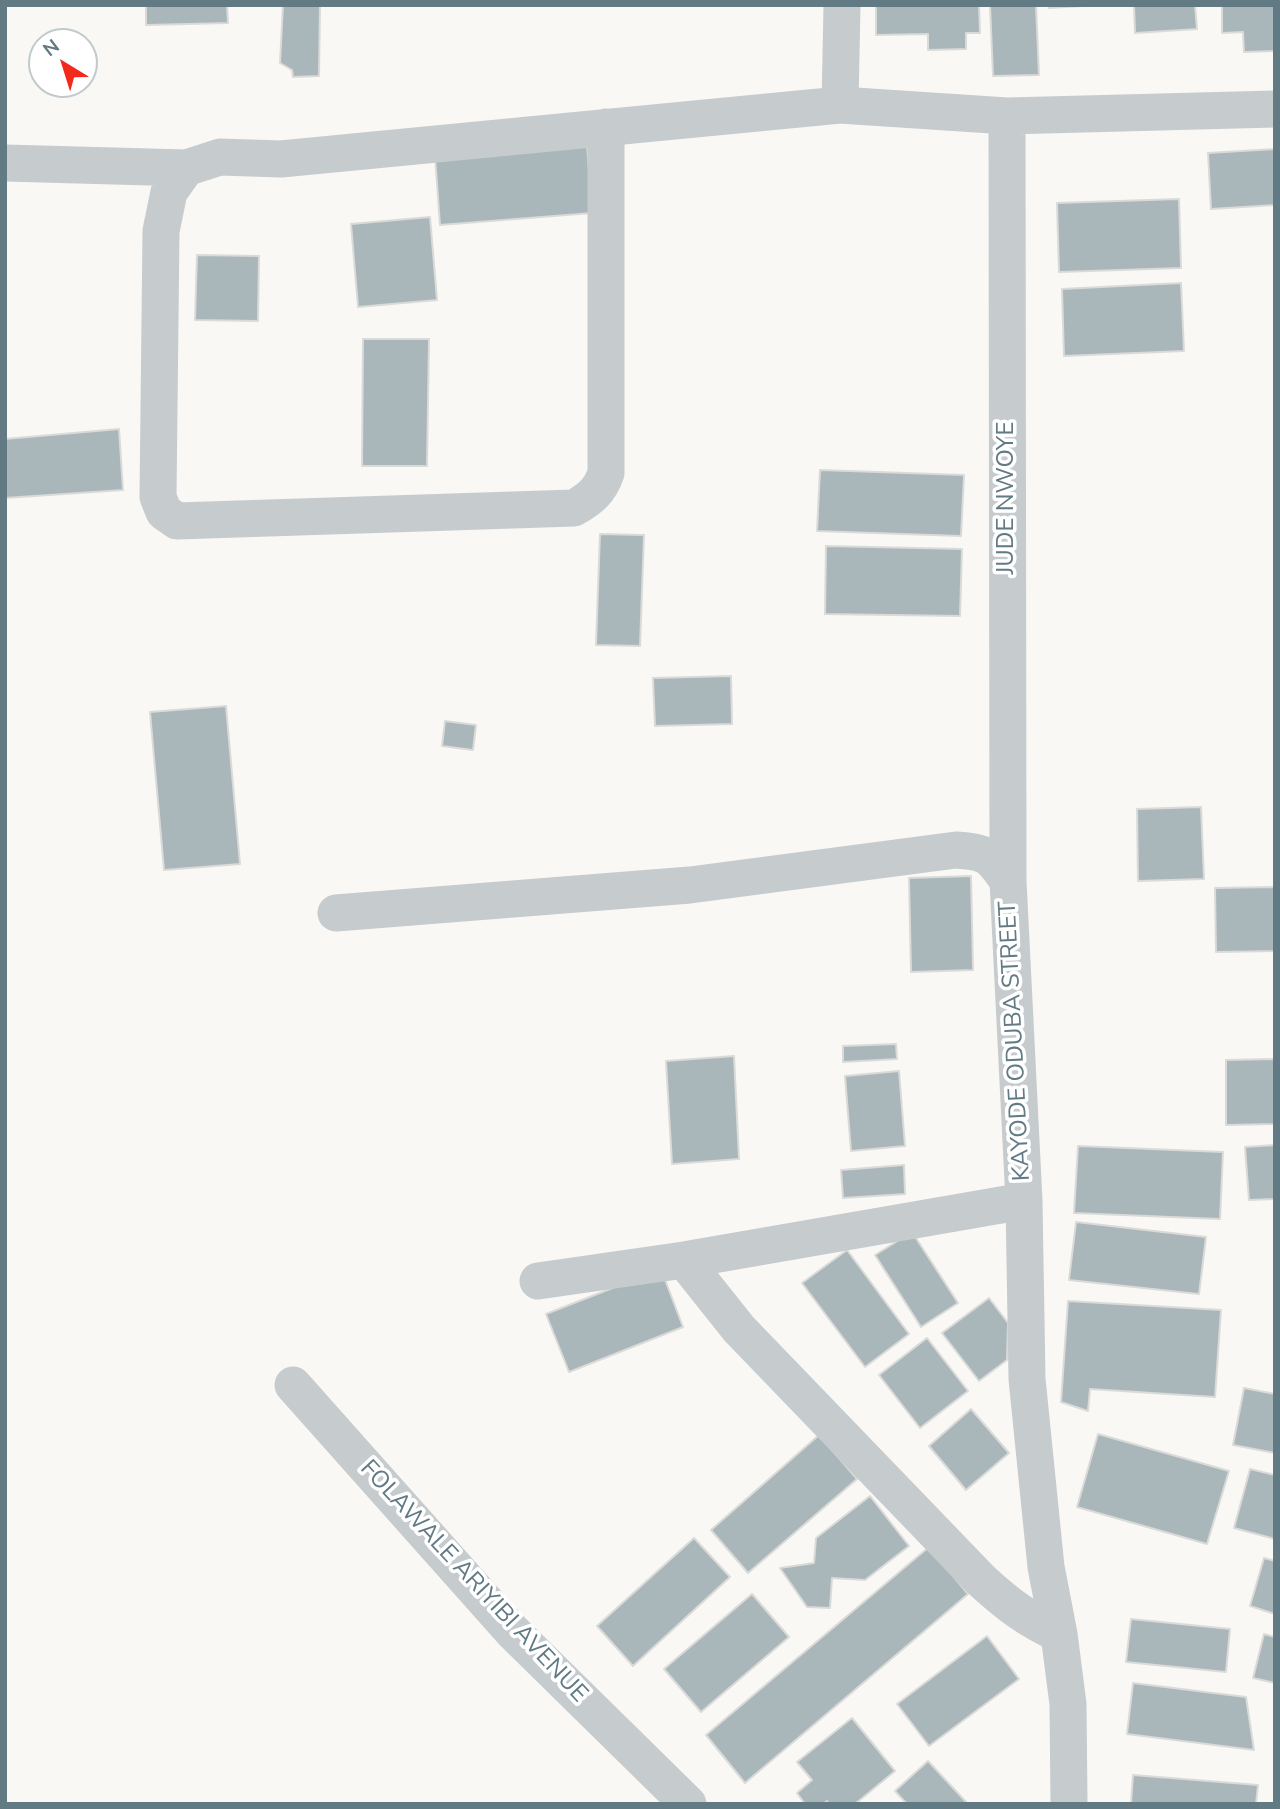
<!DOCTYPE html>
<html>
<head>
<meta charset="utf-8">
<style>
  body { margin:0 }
  #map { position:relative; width:1280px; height:1809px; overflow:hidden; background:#f9f8f5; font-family:"Nunito Sans",sans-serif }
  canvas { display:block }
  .frame { position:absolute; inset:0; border:7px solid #617a83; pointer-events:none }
  .north { position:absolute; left:28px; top:28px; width:70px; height:70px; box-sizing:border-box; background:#fff; border:2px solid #c0cacd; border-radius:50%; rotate:322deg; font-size:19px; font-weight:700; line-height:28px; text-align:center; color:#617a83 }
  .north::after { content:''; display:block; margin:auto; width:24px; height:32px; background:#f3291b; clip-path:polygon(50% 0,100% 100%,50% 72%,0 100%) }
</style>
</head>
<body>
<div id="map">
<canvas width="1280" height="1809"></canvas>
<div class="frame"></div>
<div class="north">N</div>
</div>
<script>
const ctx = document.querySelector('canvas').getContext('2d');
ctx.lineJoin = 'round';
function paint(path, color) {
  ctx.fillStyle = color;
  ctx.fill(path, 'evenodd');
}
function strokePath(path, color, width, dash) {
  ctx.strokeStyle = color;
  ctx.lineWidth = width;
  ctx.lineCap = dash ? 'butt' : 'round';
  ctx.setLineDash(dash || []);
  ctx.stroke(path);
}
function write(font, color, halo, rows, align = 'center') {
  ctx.font = font + ' "Nunito Sans",sans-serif';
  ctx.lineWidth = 7;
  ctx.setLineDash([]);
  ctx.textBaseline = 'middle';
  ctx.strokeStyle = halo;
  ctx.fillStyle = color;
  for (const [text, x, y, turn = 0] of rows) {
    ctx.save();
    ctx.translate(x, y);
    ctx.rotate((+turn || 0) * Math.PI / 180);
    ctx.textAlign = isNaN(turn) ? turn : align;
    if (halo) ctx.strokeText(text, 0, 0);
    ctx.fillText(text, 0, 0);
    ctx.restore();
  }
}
const building = new Path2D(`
  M146 5H227L228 23 146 25Z
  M283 5H320L319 76 293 77 292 70 280 63Z
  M876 5H979L980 33H966V49L928 50V34L876 35Z
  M990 5H1036L1039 75 993 76Z
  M1049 5H1099L1049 8Z
  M1134 5H1195L1197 29 1135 33Z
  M1222 5H1275V51L1244 52 1243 32 1222 33Z
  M587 144 592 213 440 225 435 156Z
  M1275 149V205L1211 209 1208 153Z
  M1179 199 1181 268 1059 272 1057 203Z
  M430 217 437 300 358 307 351 224Z
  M197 255 259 256 258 321 195 320Z
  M1181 283 1184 351 1064 356 1062 289Z
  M363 339H429L427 466H362Z
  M119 429 123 490 5 498V439Z
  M820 470 964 475 961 536 817 531Z
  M600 534 644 535 640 646 596 645Z
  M826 546 962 549 960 616 825 614Z
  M731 676 732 724 655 726 653 678Z
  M226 706 240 864 164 870 150 712Z
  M445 721 476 725 473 750 442 746Z
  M1201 807 1204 879 1138 881 1137 809Z
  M971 876 973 970 911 972 909 878Z
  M1275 887V951L1216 952 1215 888Z
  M896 1044 897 1059 843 1062V1046Z
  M734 1056 739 1159 672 1164 666 1061Z
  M1275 1059V1124L1226 1125V1060Z
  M899 1071 905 1146 851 1151 845 1076Z
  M1275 1145V1199L1249 1200 1245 1147Z
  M1078 1146 1223 1152 1220 1219 1074 1213Z
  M904 1165 905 1194 843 1198 841 1170Z
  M1076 1222 1206 1237 1199 1294 1069 1280Z
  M912 1232 958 1303 921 1327 875 1255Z
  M847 1250 909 1334 865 1367 802 1283Z
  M661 1269 683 1327 569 1372 546 1314Z
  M989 1298 1008 1323 1007 1360 979 1381 942 1333Z
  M1068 1301 1221 1310 1215 1397 1090 1389 1088 1411 1061 1402Z
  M927 1338 968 1391 920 1428 879 1375Z
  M1244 1388 1275 1394V1453L1233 1445Z
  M971 1409 1009 1453 966 1490 929 1446Z
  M1098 1434 1229 1471 1207 1544 1077 1507Z
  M819 1435 857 1479 748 1573 711 1530Z
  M1250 1469 1275 1475V1539L1234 1528Z
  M870 1496 909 1546 865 1580 832 1578 830 1608 807 1607 780 1568 814 1563 816 1538Z
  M694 1538 730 1577 633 1666 597 1626Z
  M929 1547 968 1594 745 1783 706 1735Z
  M1264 1558 1275 1561V1614L1250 1606Z
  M752 1594 789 1637 701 1712 664 1669Z
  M1131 1619 1230 1629 1226 1672 1126 1662Z
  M1264 1634 1275 1637V1683L1253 1678Z
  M987 1636 1019 1679 929 1746 897 1704Z
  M1133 1683 1246 1697 1254 1750 1127 1734Z
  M852 1718 895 1771 855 1804H829L827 1801 823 1804H805L797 1793 812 1780 797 1762Z
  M928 1761 968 1804H907L895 1791Z
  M1133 1775 1258 1785 1256 1804H1131Z`);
const street = new Path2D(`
  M840 105 842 5
  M1007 116 1008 881
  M606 127V473C600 491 590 499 574 508L177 521 164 512 158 497 161 231 169 192 186 168 220 157 281 159 840 105 1007 116 1275 109
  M5 163 186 168
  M336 913 690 885 956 850C987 852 990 855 1008 881L1024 1201 1027 1379 1046 1567 1059 1634 1068 1704 1069 1804
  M1024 1201 684 1260 739 1329 981 1580C1007 1604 1027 1619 1059 1634
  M538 1281 684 1260
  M293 1385 512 1631 688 1804`);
const streetNames = [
  ["JUDE NWOYE",1007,498,-90],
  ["KAYODE ODUBA STREET",1016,1041,-93],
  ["FOLAWALE ARIYIBI AVENUE",473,1582,47]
];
paint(building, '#a9b6ba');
strokePath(building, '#dadad8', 2);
strokePath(street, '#c6cbce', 37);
write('24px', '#617a83', '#fff', streetNames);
</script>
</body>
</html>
